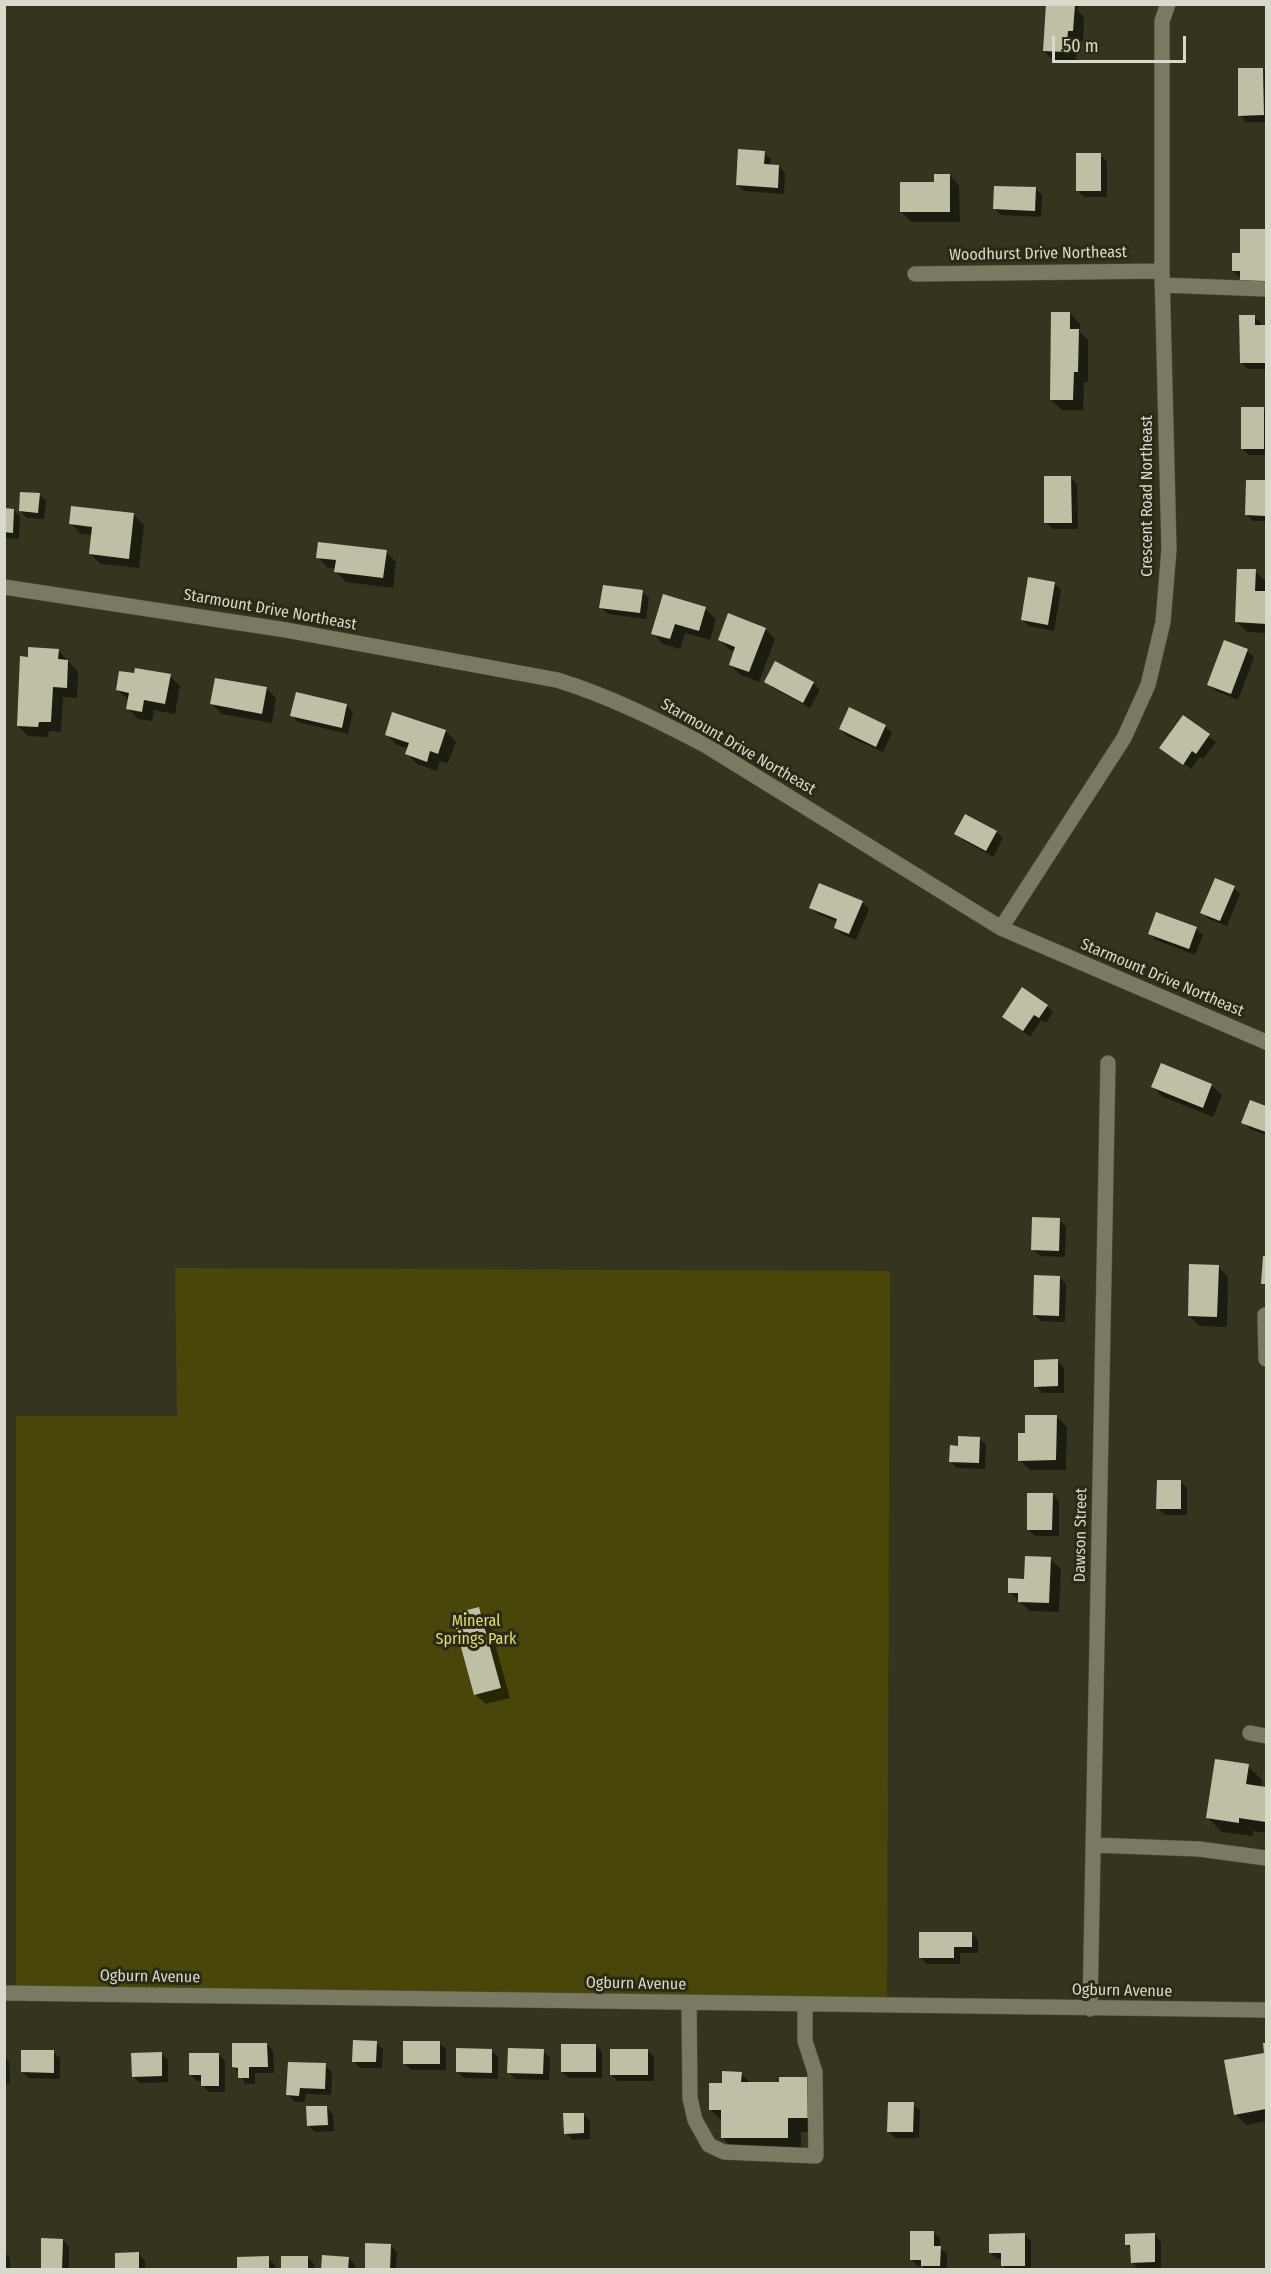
<!DOCTYPE html>
<html>
<head>
<meta charset="utf-8">
<style>
  body { margin:0 }
  #map { position:relative; width:1271px; height:2274px; overflow:hidden; background:#35351f; font-family:"Fira Sans Condensed",sans-serif }
  canvas { display:block }
  .frame { position:absolute; inset:0; border:6px solid #d9d9cb; pointer-events:none }
  .scale { position:absolute; left:1052px; top:36px; width:134px; height:27px; box-sizing:border-box; border:3px solid #d9d9cb; border-top:0; padding-left:8px; font-size:18px; line-height:21px; white-space:nowrap; color:#d9d9cb; -webkit-text-stroke:4px #2b2b15; paint-order:stroke }
</style>
</head>
<body>
<div id="map">
<canvas width="1271" height="2274"></canvas>
<div class="frame"></div>
<div class="scale">50 m</div>
</div>
<script>
const ctx = document.querySelector('canvas').getContext('2d');
ctx.lineJoin = 'round';
function paint(path, color) {
  ctx.fillStyle = color;
  ctx.fill(path, 'evenodd');
}
function strokePath(path, color, width, dash) {
  ctx.strokeStyle = color;
  ctx.lineWidth = width;
  ctx.lineCap = dash ? 'butt' : 'round';
  ctx.setLineDash(dash || []);
  ctx.stroke(path);
}
function write(font, color, halo, rows, align = 'center') {
  ctx.font = font + ' "Fira Sans Condensed",sans-serif';
  ctx.lineWidth = 6;
  ctx.setLineDash([]);
  ctx.textBaseline = 'middle';
  ctx.strokeStyle = halo;
  ctx.fillStyle = color;
  for (const [text, x, y, turn = 0] of rows) {
    ctx.save();
    ctx.translate(x, y);
    ctx.rotate((+turn || 0) * Math.PI / 180);
    ctx.textAlign = isNaN(turn) ? turn : align;
    if (halo) ctx.strokeText(text, 0, 0);
    ctx.fillText(text, 0, 0);
    ctx.restore();
  }
}
const green = new Path2D(`
  M175 1268 890 1271 887 1999 16 1989V1416H177Z`);
const shadow = new Path2D(`
  M1047 4H1079L1078 11 1084 17 1083 41 1078 40 1076 62 1054 61 1044 51Z
  M1263 69 1266 73V122H1246L1240 115Z
  M764 153 771 159 770 166 779 167 785 173 784 194 744 191 737 184Z
  M1100 155 1107 161V197H1084L1077 190Z
  M949 175 959 185 960 222H912L901 212Z
  M1036 189 1042 195 1041 217 1001 215 995 209Z
  M1242 230 1266 231V293L1242 279 1233 271 1241 254Z
  M1070 313 1080 324V332L1088 340V382H1084L1083 410H1062L1051 400Z
  M1254 317 1261 323V326L1266 327V369H1248L1242 363Z
  M1264 409 1266 412V455H1249L1242 448Z
  M1071 478 1077 484 1078 529H1053L1046 523Z
  M1247 481 1266 482V521H1253L1246 514Z
  M39 494 46 501 44 519 27 518 20 511Z
  M4 510H14L20 517 19 539 4 538Z
  M134 515 144 525 139 568 101 564 90 554 93 535 81 534 71 523Z
  M386 552 396 562 393 588 346 582 336 572V568H328L318 557Z
  M1255 571 1265 581 1266 633 1247 632 1237 622Z
  M1054 583 1061 590 1054 631 1029 626 1022 620Z
  M642 591 649 598 646 619 608 614 601 608Z
  M705 609 716 619 710 640 685 633 680 649 663 644 653 633Z
  M765 629 775 639 759 682 741 675 730 665 735 652 730 650 720 640Z
  M58 650 78 672 77 698 63 697 61 732 49 731 48 737 28 736 18 726 29 658Z
  M1247 651 1254 657 1238 700 1216 691 1209 685Z
  M776 663 813 683 820 690 810 708 773 688 766 681Z
  M170 676 180 686 175 714 154 710 152 721 138 719 128 708 129 700 117 690Z
  M266 688 276 698 272 723 222 714 212 704Z
  M347 706 353 712 348 734 298 722 292 715Z
  M1183 717 1216 742 1203 759 1200 757 1190 770V768L1166 751Z
  M885 726 892 733 883 752 847 736 840 729Z
  M446 731 456 742 448 763 440 761 437 771 417 764 407 754 408 749 397 745 386 734Z
  M996 832 1003 838 993 857 963 840 956 834Z
  M1234 888 1240 894 1227 926 1209 919 1202 912Z
  M862 902 869 909 856 940 842 934 835 928 838 922 818 914 811 907Z
  M1196 929 1203 935 1195 955 1156 940 1150 934Z
  M1047 1006 1053 1012 1046 1023 1041 1020 1030 1037 1003 1016Z
  M1211 1085 1222 1095 1213 1117 1163 1097 1153 1087Z
  M1251 1102 1266 1107V1135L1250 1129 1243 1122Z
  M1059 1220 1066 1226 1065 1257 1040 1256 1033 1249Z
  M1264 1258H1266V1287L1263 1283Z
  M1218 1266 1228 1277 1227 1327 1200 1326 1189 1316Z
  M1059 1277 1066 1284 1065 1322 1041 1321 1035 1315Z
  M1057 1361 1064 1368V1393H1042L1036 1386Z
  M1057 1417 1067 1427 1066 1470H1030L1020 1460 1027 1435Z
  M979 1438 986 1445 985 1469 957 1468 950 1461 960 1447Z
  M1180 1481 1187 1488V1515H1165L1158 1508Z
  M1052 1494 1059 1501V1536H1035L1028 1530Z
  M1050 1559 1061 1569 1059 1612 1030 1611 1009 1592Z
  M478 1609 488 1619 510 1698 486 1704 475 1694Z
  M1248 1766 1262 1780 1261 1788H1266V1833L1253 1831 1252 1836 1222 1832 1208 1818Z
  M971 1933 978 1940V1953H960V1964H927L921 1958Z
  M376 2043 383 2049 382 2068H360L354 2061Z
  M439 2043 446 2049V2070H411L405 2064Z
  M267 2044 273 2051 274 2073H255V2084H246L234 2067Z
  M1266 2044V2121L1246 2125 1235 2114 1226 2061 1266 2054 1264 2045Z
  M595 2045 602 2052V2078H569L562 2072Z
  M491 2050 498 2057V2079L464 2078 458 2072Z
  M647 2050 654 2057V2081H618L611 2074Z
  M543 2051 550 2058 549 2080 515 2079 509 2072Z
  M53 2052 60 2058V2079L29 2078 22 2072Z
  M161 2054 168 2060V2082L140 2083 133 2076Z
  M218 2054 225 2061V2092H209L202 2085V2081H197L191 2075Z
  M4 2056 9 2061 10 2084H4Z
  M325 2065 332 2072 331 2095 306 2094 305 2102H295L288 2095Z
  M741 2073 751 2084H780L807 2078 821 2132H801V2152H737L723 2138V2122L710 2109 723 2084Z
  M913 2104 920 2110 919 2138H895L888 2131Z
  M326 2107 333 2114 334 2131 315 2132 308 2125Z
  M583 2114 590 2121V2139L572 2140 566 2133Z
  M933 2232 940 2239V2248L947 2254V2270H926L922 2266H918L911 2259Z
  M1025 2235 1031 2241V2270H1007L1003 2265V2259H997L991 2253Z
  M1155 2235 1161 2242V2268L1139 2269 1132 2262V2250L1126 2244Z
  M63 2240 69 2247V2270H42Z
  M390 2245 397 2252 396 2270H366Z
  M4 2252 10 2258V2270H4Z
  M139 2254 145 2261V2270H117Z
  M307 2257 314 2264V2270H283Z
  M268 2258 275 2265V2270H239Z
  M349 2258 355 2265V2270H322Z`);
const building = new Path2D(`
  M1046 4 1075 5 1073 31H1068L1066 52 1043 51Z
  M1238 68H1263L1264 115 1238 116Z
  M738 149 765 151 764 164 779 165 778 188 736 185Z
  M1076 153H1101V191H1076Z
  M934 174H950V212H900V182H934Z
  M994 186 1036 187 1035 211 993 209Z
  M1240 229H1266V283H1240V271H1232V253H1240Z
  M1051 312H1070V329H1079L1078 372H1074L1073 400H1050Z
  M1239 315H1255V325H1266V363H1240Z
  M1241 407H1264V449H1241Z
  M1044 476H1071L1072 523H1044Z
  M1246 480H1266V516L1245 515Z
  M20 492 40 493 38 513 19 511Z
  M71 506 134 513 129 559 89 554 92 527 69 524Z
  M4 508 14 509 13 533 4 532Z
  M318 542 387 550 383 578 334 572 336 560 316 558Z
  M1237 569H1256L1255 591H1266V624L1235 622Z
  M1028 577 1055 582 1048 625 1021 620Z
  M603 585 643 590 640 613 599 608Z
  M663 594 706 607 699 631 675 624 670 639 651 634Z
  M728 613 766 628 749 672 729 665 735 647 718 640Z
  M1224 640 1248 649 1231 694 1207 685Z
  M28 647 59 649 58 659 68 660 67 688 53 687 51 722H39L38 727 17 726 20 656 28 657Z
  M775 661 814 682 803 703 764 682Z
  M135 668 171 674 165 704 144 700 142 712 126 709 129 693 116 690 119 671 134 673Z
  M215 678 267 687 262 714 210 704Z
  M296 692 347 704 342 728 290 716Z
  M849 707 886 725 876 747 839 729Z
  M392 712 446 730 438 754 430 751 427 762 405 754 409 743 385 735Z
  M1183 715 1210 734 1196 754 1192 751 1183 765 1159 748Z
  M965 814 997 831 986 851 954 834Z
  M1215 878 1235 886 1220 921 1200 913Z
  M819 883 863 901 849 934 834 928 837 919 809 908Z
  M1156 912 1197 927 1189 949 1148 934Z
  M1022 987 1048 1005 1039 1018 1034 1015 1023 1031 1002 1017Z
  M1161 1063 1212 1084 1203 1108 1151 1087Z
  M1250 1100 1266 1106V1132L1241 1123Z
  M1032 1217 1060 1218 1059 1251 1031 1250Z
  M1263 1256H1266V1284H1261Z
  M1189 1264 1219 1265 1217 1317 1188 1316Z
  M1034 1275 1060 1276 1059 1316 1033 1315Z
  M1058 1359V1386L1034 1387V1360Z
  M1025 1415H1057L1056 1460 1018 1461V1433H1025Z
  M958 1436 980 1437 979 1463 949 1462 950 1445 958 1446Z
  M1157 1480H1181V1509H1156Z
  M1027 1493H1053L1052 1530H1027Z
  M1025 1556 1051 1557 1049 1603 1018 1602V1593H1008V1578L1024 1579Z
  M479 1607 501 1688 474 1695 452 1614Z
  M1215 1759 1249 1764 1246 1784 1266 1787V1822L1239 1818V1823L1206 1818Z
  M919 1932H972V1947H954V1958H919Z
  M353 2040 377 2041 376 2062H352Z
  M403 2041H440V2064H403Z
  M232 2043H267L268 2067H249V2078H238V2068L232 2067Z
  M1263 2043H1266V2109L1234 2115 1224 2060 1264 2053Z
  M561 2044H596V2072H561Z
  M456 2048 492 2049V2073L456 2072Z
  M508 2048 544 2049 543 2074 507 2073Z
  M610 2049H648V2075H610Z
  M21 2050H54V2073L21 2072Z
  M162 2052V2076L132 2077 131 2053Z
  M189 2053H219V2086H201V2075H189Z
  M288 2062 326 2063 325 2089 300 2088 299 2096 286 2095Z
  M722 2071 742 2072 741 2082H779V2077H808V2118H788V2138H721V2110H709V2083H722Z
  M888 2102H914L913 2132H887Z
  M306 2106H327L328 2125 307 2126Z
  M563 2113H584V2133L564 2134Z
  M910 2231H934V2246H941L940 2266H921V2260H910Z
  M1025 2233V2266H1001V2253H989V2234Z
  M1155 2233V2262L1131 2263 1130 2245H1125V2234Z
  M41 2238 63 2239 62 2270H41Z
  M365 2243 391 2244 390 2270H365Z
  M139 2252V2270H115V2253Z
  M322 2255 349 2257 348 2270H321Z
  M269 2256V2270H237V2257Z
  M281 2256H308V2270H281Z`);
const minor = new Path2D(`
  M915 274 1162 271
  M1162 285 1266 289
  M4 587 286 630 557 680C609 696 657 720 705 745L1001 928 1266 1042
  M1001 928 1124 738 1148 685 1163 622 1169 549 1162 271V21L1168 4
  M1265 1315 1266 1359
  M1250 1733 1266 1736
  M1093 1845 1199 1849 1266 1858
  M4 1993 1266 2010
  M689 2003 690 2098 695 2120 709 2145 724 2152 816 2156 815 2072 805 2041V2005
  M1090 2009 1108 1063`);
const streetNames = [
  ["Woodhurst Drive Northeast",1038,254,-1],
  ["Crescent Road Northeast",1148,496,-90],
  ["Starmount Drive Northeast",270,610,10],
  ["Starmount Drive Northeast",738,747,30],
  ["Starmount Drive Northeast",1162,978,23],
  ["Dawson Street",1081,1535,-89],
  ["Ogburn Avenue",150,1977,1],
  ["Ogburn Avenue",636,1984,1],
  ["Ogburn Avenue",1122,1991,1]
];
const parkNames = [
  ["Mineral",476,1622],
  ["Springs Park",476,1640]
];
paint(green, '#484609');
paint(shadow, '#0007');
paint(building, '#bfbfa5');
strokePath(minor, '#52513e', 16);
strokePath(minor, '#797a61', 15);
write('16px', '#d9d9cb', '#2b2b15', streetNames);
write('16px', '#e0df71', '#2b2b15', parkNames);
</script>
</body>
</html>
